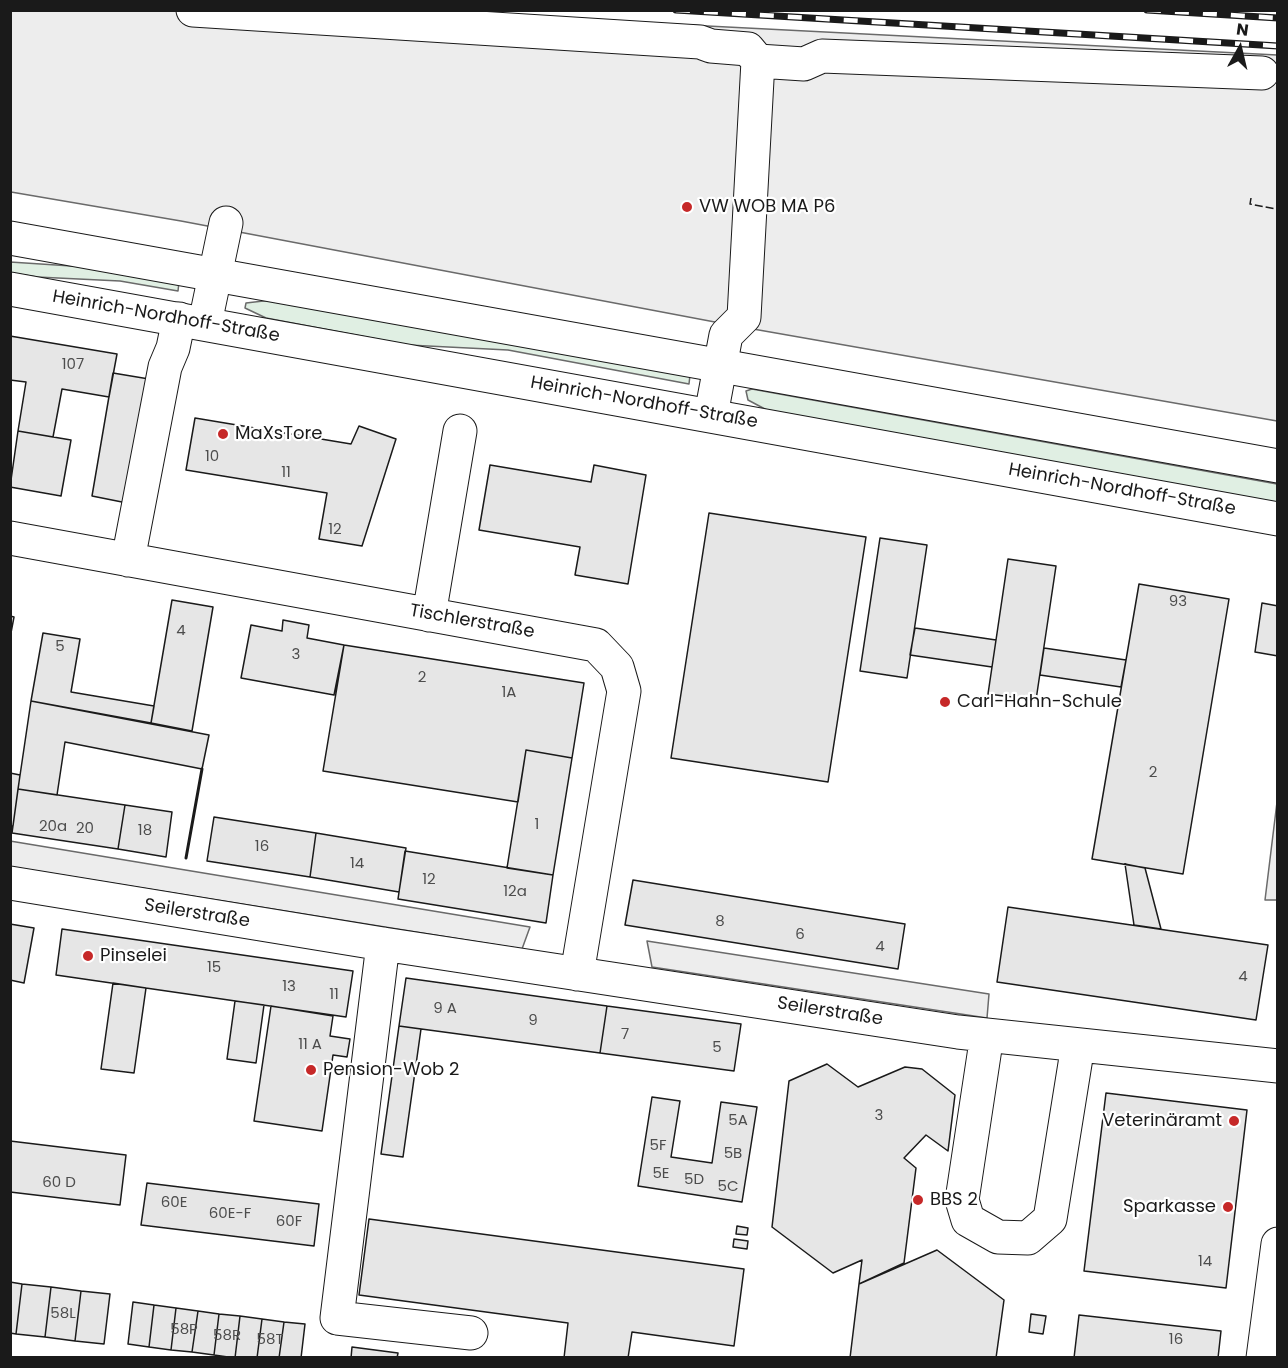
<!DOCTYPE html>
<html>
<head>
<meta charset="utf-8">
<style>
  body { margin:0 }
  #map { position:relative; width:1288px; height:1368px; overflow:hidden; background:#fff; font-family:Poppins,sans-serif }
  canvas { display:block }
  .frame { position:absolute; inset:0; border:12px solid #1a1a1a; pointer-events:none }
  .north { position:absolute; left:1210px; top:18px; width:60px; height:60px; -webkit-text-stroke:4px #fff; paint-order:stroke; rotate:8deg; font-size:16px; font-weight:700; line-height:24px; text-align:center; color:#1a1a1a }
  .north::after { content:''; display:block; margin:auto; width:21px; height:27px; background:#1a1a1a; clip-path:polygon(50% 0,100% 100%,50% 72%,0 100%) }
</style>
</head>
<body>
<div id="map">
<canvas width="1288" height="1368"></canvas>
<div class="frame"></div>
<div class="north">N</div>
</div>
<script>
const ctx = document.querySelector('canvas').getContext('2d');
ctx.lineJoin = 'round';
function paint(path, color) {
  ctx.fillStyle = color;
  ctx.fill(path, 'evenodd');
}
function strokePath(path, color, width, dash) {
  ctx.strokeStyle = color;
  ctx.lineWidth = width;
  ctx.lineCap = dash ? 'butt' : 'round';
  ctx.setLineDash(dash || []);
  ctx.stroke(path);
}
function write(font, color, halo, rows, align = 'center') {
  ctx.font = font + ' Poppins,sans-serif';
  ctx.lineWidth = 4.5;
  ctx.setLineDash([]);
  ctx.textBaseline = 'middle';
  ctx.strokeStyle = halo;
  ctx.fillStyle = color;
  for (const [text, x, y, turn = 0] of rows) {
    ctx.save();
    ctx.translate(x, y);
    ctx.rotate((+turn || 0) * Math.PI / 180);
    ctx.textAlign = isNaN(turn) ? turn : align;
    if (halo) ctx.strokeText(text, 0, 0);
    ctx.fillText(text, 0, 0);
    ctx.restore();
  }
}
const green = new Path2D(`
  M10 262 102 268 179 282 178 291 120 281 37 277 11 273Z
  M272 300 690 375 689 384 508 350 408 345 266 318 245 308 246 303Z
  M752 389 1277 484V508L778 416 748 400 746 391Z`);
const parking = new Path2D(`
  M10 11H413L1277 55V421L736 326 181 221 11 192Z
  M1277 802V900H1265Z
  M10 841 530 927 522 949 11 867Z
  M647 941 989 994 987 1018 652 967Z`);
const building = new Path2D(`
  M10 336 117 354 109 397 62 389 53 437 18 431 26 382 10 380Z
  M113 373 149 379 127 503 92 496Z
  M195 418 351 444 359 426 396 439 362 546 319 539 327 493 186 470Z
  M18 431 71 440 61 496 10 487Z
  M490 465 591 482 594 465 646 475 628 584 575 575 580 547 479 530Z
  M709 513 866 537 828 782 671 758Z
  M880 538 927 545 907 678 860 671Z
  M1008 559 1056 566 1036 700 988 694Z
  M1139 584 1229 599 1183 874 1092 859Z
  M172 600 213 607 192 731 151 723Z
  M1262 603 1278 606V656L1255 652Z
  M10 616 14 617 10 638Z
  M283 620 309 625 307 638 344 645 334 695 241 678 251 625 282 631Z
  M915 628 996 640 992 667 910 655Z
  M43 633 80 639 71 692 154 706 151 723 31 701Z
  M344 645 584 683 572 758 526 750 518 802 323 771Z
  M1044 648 1126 660 1121 687 1040 675Z
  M31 701 209 735 202 769 65 742 57 795 18 789Z
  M526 750 572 758 553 875 507 868Z
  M10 773 20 775 13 826H10Z
  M18 789 125 805 118 849 12 833Z
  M125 805 172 812 166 857 118 849Z
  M214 817 316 833 310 877 207 861Z
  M316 833 406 848 399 892 310 877Z
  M405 851 553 875 546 923 398 899Z
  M1125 864 1145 868 1161 929 1134 925Z
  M633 880 905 924 898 969 625 925Z
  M1008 907 1268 945 1256 1020 997 982Z
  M10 924 34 928 24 983 10 980Z
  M62 929 353 971 346 1017 56 975Z
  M406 978 607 1006 600 1053 399 1026Z
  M113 983 146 988 134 1073 101 1069Z
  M235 1001 264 1005 256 1063 227 1059Z
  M271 1006 333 1016 330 1036 350 1039 347 1057 333 1055 322 1131 254 1121Z
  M607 1006 741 1024 734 1071 600 1053Z
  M399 1026 421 1029 403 1157 381 1154Z
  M827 1064 858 1087 905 1067 922 1069 955 1095 948 1151 926 1135 904 1158 916 1168 904 1263 859 1284 862 1260 833 1273 772 1227 789 1081Z
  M1106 1093 1247 1110 1226 1288 1084 1271Z
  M652 1097 680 1101 671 1157 712 1163 721 1102 757 1107 742 1202 638 1186Z
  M10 1141 126 1155 120 1205 10 1192Z
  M147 1183 319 1204 314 1246 141 1225Z
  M369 1219 744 1269 734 1346 632 1332 628 1358H564L568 1323 359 1295Z
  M737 1226 748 1228 747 1235 736 1234Z
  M734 1239 748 1241 747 1249 733 1247Z
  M937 1250 1004 1300 996 1358H850L859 1284Z
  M10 1282 22 1284 16 1334 10 1333Z
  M22 1284 51 1287 45 1337 16 1334Z
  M51 1287 81 1291 75 1341 45 1337Z
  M81 1291 110 1294 104 1344 75 1341Z
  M133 1302 154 1305 149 1347 128 1344Z
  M154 1305 176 1308 171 1350 149 1347Z
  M176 1308 198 1311 192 1352 171 1350Z
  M198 1311 219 1314 214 1355 192 1352Z
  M219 1314 240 1316 235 1358 214 1355Z
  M1031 1314 1046 1316 1043 1334 1029 1332Z
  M1079 1315 1221 1331 1218 1358H1074Z
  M240 1316 262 1319 257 1358H235Z
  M262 1319 284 1322 279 1358H257Z
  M284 1322 305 1324 301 1358H279Z
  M352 1347 398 1353 397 1358H351Z`);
const minor = new Path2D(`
  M193 10 700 42 711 46 748 49 758 61 744 317 726 335 711 415
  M758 61 804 64 822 56 1262 73
  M205 323 226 223
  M10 538 596 645 617 667 624 691 577 974
  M128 560 165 367 173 348 179 319
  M429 615 460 431
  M10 883 383 944 958 1032 1278 1066
  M383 944 337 1318 471 1333
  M987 1035 962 1200 968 1220 998 1237 1028 1238 1050 1219 1078 1045
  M1263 1358 1278 1244`);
const major = new Path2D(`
  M10 238 1278 466
  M10 289 1278 519`);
const rail = new Path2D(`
  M676 10 1278 46
  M1147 10 1278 18`);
const fence = new Path2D(`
  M1251 198 1250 204 1276 209`);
const wall = new Path2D(`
  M186 858 202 769`);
const markers = [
  [687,207,6,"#c62828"],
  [223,434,6,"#c62828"],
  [945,702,6,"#c62828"],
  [88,956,6,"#c62828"],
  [311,1070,6,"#c62828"],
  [1234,1121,6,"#c62828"],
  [918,1200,6,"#c62828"],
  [1228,1207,6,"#c62828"]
];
const numberNames = [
  ["107",73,365],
  ["10",212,457],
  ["11",286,473],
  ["12",335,530],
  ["93",1178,602],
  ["4",181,631],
  ["5",60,647],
  ["3",296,655],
  ["2",422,678],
  ["1A",509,693],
  ["2",1153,773],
  ["1",537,825],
  ["20a",53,827],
  ["20",85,829],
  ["18",145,831],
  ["16",262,847],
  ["14",357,864],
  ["12",429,880],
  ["12a",515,892],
  ["8",720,922],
  ["6",800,935],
  ["4",880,947],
  ["15",214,968],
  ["4",1243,977],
  ["13",289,987],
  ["11",334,995],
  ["9 A",445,1009],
  ["9",533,1021],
  ["7",625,1035],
  ["11 A",310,1045],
  ["5",717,1048],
  ["3",879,1116],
  ["5A",738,1121],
  ["5F",658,1146],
  ["5B",733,1154],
  ["5E",661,1174],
  ["5D",694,1180],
  ["60 D",59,1183],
  ["5C",728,1187],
  ["60E",174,1203],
  ["60E-F",230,1214],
  ["60F",289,1222],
  ["14",1205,1262],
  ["58L",63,1314],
  ["58P",184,1330],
  ["58R",227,1336],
  ["58T",270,1340],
  ["16",1176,1340]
];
const poiNames = [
  ["VW WOB MA P6",699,207],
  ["MaXsTore",235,434],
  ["Carl-Hahn-Schule",957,702],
  ["Pinselei",100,956],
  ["Pension-Wob 2",323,1070],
  ["Veterinäramt",1222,1121,"right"],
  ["BBS 2",930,1200],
  ["Sparkasse",1216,1207,"right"]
];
const streetNames = [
  ["Heinrich-Nordhoff-Straße",166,317,10],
  ["Heinrich-Nordhoff-Straße",644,403,10],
  ["Heinrich-Nordhoff-Straße",1122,490,10],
  ["Tischlerstraße",472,622,10],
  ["Seilerstraße",197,914,9],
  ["Seilerstraße",830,1012,9]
];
paint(green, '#e0efe3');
strokePath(green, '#6a6a6a', 1.5);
paint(parking, '#ededed');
strokePath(parking, '#6a6a6a', 1.5);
paint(building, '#e6e6e6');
strokePath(building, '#1a1a1a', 1.5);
strokePath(minor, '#1a1a1a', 35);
strokePath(major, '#1a1a1a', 35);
strokePath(minor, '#fff', 33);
strokePath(major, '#fff', 33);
strokePath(rail, '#1a1a1a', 7);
strokePath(rail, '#fff', 4.5, [14]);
strokePath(fence, '#1a1a1a', 1.5, [8, 3]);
strokePath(wall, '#1a1a1a', 3);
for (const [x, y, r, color] of markers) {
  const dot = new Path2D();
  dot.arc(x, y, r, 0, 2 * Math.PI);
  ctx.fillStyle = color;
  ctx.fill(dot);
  strokePath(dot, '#fff', 2);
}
write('15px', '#4d4d4d', null, numberNames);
write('18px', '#1a1a1a', '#fff', poiNames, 'left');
write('18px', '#1a1a1a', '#fff', streetNames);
</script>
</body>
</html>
